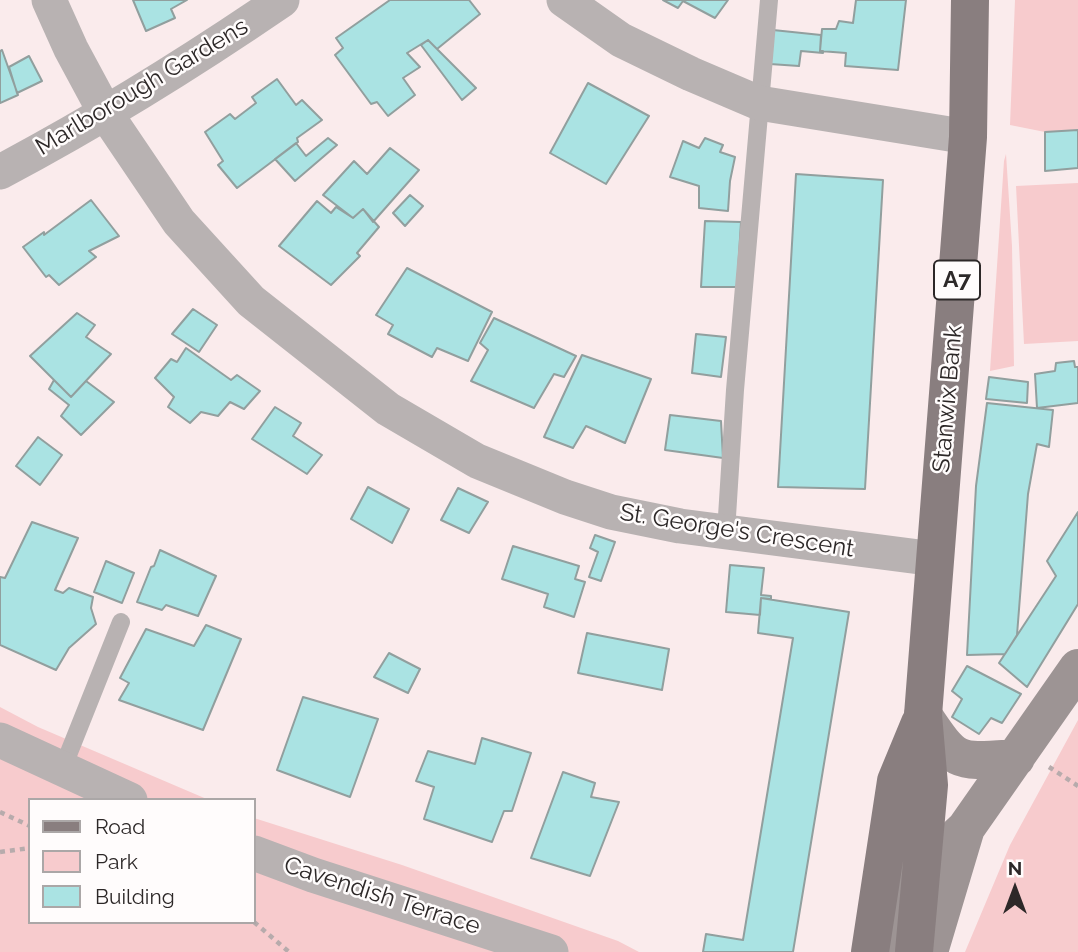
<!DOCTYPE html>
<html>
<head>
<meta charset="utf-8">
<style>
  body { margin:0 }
  #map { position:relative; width:1078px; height:952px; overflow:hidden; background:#faebec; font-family:Raleway,sans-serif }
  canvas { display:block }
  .legend { position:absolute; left:28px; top:798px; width:228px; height:126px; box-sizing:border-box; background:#fffcfc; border:2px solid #aba7a7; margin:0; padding:9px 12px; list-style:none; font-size:21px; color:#2d2828 }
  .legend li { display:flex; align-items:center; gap:14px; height:35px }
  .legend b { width:35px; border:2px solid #aba7a7 }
  .north { position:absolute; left:980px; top:854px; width:70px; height:70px; -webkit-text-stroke:5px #fffcfc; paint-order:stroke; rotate:0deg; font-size:19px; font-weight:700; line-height:28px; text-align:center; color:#2d2828 }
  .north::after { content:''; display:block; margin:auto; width:24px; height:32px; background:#2d2828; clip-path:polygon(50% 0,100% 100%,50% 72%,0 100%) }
</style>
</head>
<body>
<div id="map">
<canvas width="1078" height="952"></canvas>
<ul class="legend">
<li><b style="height:9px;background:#897e7f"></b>Road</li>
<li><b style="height:19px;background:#f7cbcd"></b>Park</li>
<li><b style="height:19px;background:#aae3e3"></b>Building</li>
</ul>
<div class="north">N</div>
</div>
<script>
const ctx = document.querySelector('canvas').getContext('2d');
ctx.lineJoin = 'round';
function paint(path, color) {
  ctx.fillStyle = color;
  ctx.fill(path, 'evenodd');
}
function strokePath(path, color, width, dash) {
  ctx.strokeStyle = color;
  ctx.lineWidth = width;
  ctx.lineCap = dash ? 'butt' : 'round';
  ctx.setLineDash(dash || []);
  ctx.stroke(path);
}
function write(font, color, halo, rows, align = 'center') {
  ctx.font = font + ' Raleway,sans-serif';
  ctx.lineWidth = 5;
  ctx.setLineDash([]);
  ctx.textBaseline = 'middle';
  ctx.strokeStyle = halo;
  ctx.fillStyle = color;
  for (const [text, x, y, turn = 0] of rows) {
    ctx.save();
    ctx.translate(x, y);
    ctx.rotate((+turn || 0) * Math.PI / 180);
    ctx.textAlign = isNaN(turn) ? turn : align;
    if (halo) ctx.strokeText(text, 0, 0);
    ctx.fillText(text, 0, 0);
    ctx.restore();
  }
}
const green = new Path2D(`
  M1015 0H1078V130L1045 132 1010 125Z
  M1006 154 1012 246 1014 366 990 371 1004 161Z
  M1078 183V341L1024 344 1016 186Z
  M0 707 38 727 209 800H30V922H254V818L402 865 618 941 639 952H0Z
  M1078 720V952H965L1010 845Z`);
const building = new Path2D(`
  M133 0H187L171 9 175 18 146 31Z
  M390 0H469L480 14 437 49 428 40 407 53 420 67 403 78 415 95 388 116 377 102 371 104 335 55 343 48 336 38Z
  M663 0H728L715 18 683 1 678 8Z
  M856 0H906L898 70 845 66 846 53 820 51 822 29H836L839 21 853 23Z
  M773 30 821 35 820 51H823V53L801 51 799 66 770 64Z
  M428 40 476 88 462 100 421 45Z
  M2 50 18 95 0 103V51Z
  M29 56 42 81 17 93 9 67Z
  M277 79 296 105 302 100 322 120 297 138 298 142 237 188 218 165 223 161 205 132 230 114 235 119 256 103 252 97Z
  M588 83 649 116 606 184 550 153Z
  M1078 130V168L1045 171V132Z
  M328 138 337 145 295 181 275 159 296 143 306 156Z
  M705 138 723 145 720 152 735 157 730 181 728 211 699 208V186L670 177 683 141 699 148Z
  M390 148 419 170 373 222 363 209 353 218 323 195 354 161 367 174Z
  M796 174 883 180 865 489 778 487Z
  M410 195 423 206 405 226 393 213Z
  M91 200 119 236 89 251 96 257 59 285 49 275 46 277 23 247 44 232V235Z
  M317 201 331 213 336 207 353 218 363 209 379 227 357 253 360 256 331 285 279 246Z
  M705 221 741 222 737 287H701Z
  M407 268 492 312 468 361 437 348 432 357 388 334 393 325 376 315Z
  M193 309 217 325 199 352 172 334Z
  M77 313 95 325 86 337 111 354 71 397 30 356Z
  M494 318 576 356 564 377 554 374 534 408 471 381 488 350 480 343Z
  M696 334 726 337 721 377 692 373Z
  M186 348 231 380 237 375 260 391 244 409 230 402 218 416 201 412 190 423 168 407 174 397 155 378 171 359 177 362Z
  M582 355 651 379 625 443 586 426 573 448 544 437Z
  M1074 361 1075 367H1078V403L1037 408 1035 374 1055 371 1056 363Z
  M989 377 1028 382 1027 403 986 399Z
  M54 380 71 397 86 381 114 402 81 435 61 416 69 405 49 389Z
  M987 403 1053 410 1049 447 1037 444 1028 494 1017 635 1005 654 967 655 976 486Z
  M275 407 301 423 293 436 322 455 307 474 252 439Z
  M670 415 721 421 723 458 665 450Z
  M38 437 62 455 40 485 16 466Z
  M368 487 409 509 392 543 351 519Z
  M458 488 488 502 469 533 441 520Z
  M1078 512V604L1027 687 999 663 1056 576 1047 561Z
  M32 522 78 538 55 590 63 593 69 588 93 597 91 608 96 624 69 648 56 670 0 645V577L5 578Z
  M595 535 615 542 601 581 589 577 598 552 590 548Z
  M513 546 579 566 575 579 585 582 574 617 544 607 548 594 502 579Z
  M160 550 216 576 198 616 166 605 162 610 137 602 151 567 154 566Z
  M106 561 134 573 122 603 94 592Z
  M730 565 764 568 761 595 771 596V599L761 598 760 615 726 612Z
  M761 598 849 612 793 952H703L706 934 743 940 793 638 758 633Z
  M206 625 241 639 203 730 119 700 129 683 120 678 146 629 194 646Z
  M587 633 669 649 662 690 578 673Z
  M389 653 420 669 408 693 374 677Z
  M967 666 1021 694 1002 723 991 718 979 734 952 717 962 699 952 691Z
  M303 697 378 719 350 797 277 770Z
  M482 738 531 753 512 811H504L492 842 424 819 434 787 416 781 428 751 475 764Z
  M563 772 595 783 591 797 619 802 590 876 531 858Z`);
const path = new Path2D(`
  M1049 767 1078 786
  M0 812 30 826
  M0 852 30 848
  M254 922 289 952`);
const lane = new Path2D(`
  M726 532 735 390 769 0
  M62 770 121 622`);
const street = new Path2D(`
  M49 0 71 49 106 114 179 222 251 301 388 409 477 461 565 497 611 512 680 526 935 559
  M564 0 621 40 691 74 759 103 968 137
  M0 172C98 120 190 63 282 0
  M0 740 130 800
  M254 853 313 875 551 952`);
const secondary = new Path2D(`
  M923 715C956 765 957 762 1016 758
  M890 952 901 889 966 828 1078 668
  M929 952 966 828`);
const primary = new Path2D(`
  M870 952 896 781 920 723
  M914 952 929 785 923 715 968 137 970 0`);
const shields = [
  [957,280,46]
];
const shieldNames = [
  ["A7",957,280]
];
const streetNames = [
  ["Marlborough Gardens",142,87,-31],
  ["Stanwix Bank",948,399,-85],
  ["St. George's Crescent",737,531,9],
  ["Cavendish Terrace",382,896,18]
];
paint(green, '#f7cbcd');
paint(building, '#aae3e3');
strokePath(building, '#919f9e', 2);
strokePath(path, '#b7abac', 4.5, [5, 5]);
strokePath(lane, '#b8b2b2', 18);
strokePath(street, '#b8b2b2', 35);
strokePath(secondary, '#9d9494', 38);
strokePath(primary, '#897e7f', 38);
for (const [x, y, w] of shields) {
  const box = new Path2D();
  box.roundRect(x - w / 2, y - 19.5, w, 39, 5);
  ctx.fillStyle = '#fffcfc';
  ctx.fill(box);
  strokePath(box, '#2d2828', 2);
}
write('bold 23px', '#2d2828', null, shieldNames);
write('24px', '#2d2828', '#fffcfc', streetNames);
</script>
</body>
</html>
